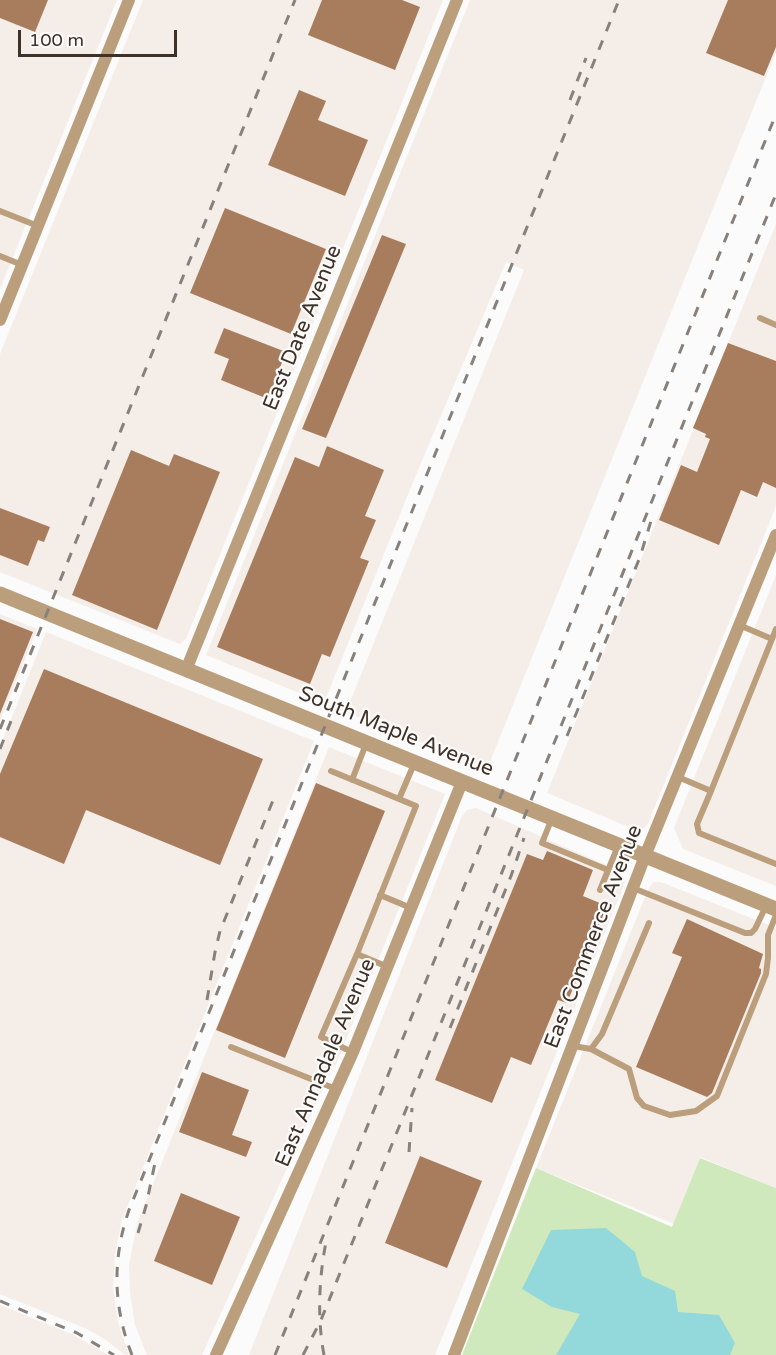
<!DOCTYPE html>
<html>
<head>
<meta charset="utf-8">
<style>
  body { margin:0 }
  #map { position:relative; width:776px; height:1355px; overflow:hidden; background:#fbfbfb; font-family:"Varela Round",sans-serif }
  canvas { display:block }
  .scale { position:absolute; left:18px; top:30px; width:159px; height:27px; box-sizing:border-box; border:3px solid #3e3128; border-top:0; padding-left:8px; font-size:18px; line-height:21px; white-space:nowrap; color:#3e3128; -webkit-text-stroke:4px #fbfbfb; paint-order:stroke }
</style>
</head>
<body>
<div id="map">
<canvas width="776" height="1355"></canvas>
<div class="scale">100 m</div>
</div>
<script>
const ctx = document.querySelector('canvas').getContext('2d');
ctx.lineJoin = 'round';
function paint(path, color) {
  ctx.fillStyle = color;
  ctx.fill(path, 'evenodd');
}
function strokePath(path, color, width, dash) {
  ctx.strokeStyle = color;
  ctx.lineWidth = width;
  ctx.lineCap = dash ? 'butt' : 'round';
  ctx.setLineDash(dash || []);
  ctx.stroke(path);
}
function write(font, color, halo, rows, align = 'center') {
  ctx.font = font + ' "Varela Round",sans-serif';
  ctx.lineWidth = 4.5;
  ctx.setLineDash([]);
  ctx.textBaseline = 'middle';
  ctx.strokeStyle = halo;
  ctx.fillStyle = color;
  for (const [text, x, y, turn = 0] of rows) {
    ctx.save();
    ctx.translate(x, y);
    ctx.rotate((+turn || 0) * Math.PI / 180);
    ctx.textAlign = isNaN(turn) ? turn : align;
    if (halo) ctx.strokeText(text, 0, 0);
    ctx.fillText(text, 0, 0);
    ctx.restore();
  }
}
const built = new Path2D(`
  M0 0H117L0 289Z
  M143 0H443L186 639 180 644 0 572V354Z
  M470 0H776V52L487 769 346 712 524 270 506 262 413 482 324 703 206 655Z
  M776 224V506L648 824 643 829 636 830 547 793Z
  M776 575V886L683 849 674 828Z
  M0 614 37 629 0 721Z
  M46 632 314 741 122 1220 115 1253 113 1288 118 1322 129 1355H125L106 1340 85 1328 0 1294V747Z
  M329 747 445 794 335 1067H333L202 1355H147L135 1325 130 1293 129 1265 137 1224Z
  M476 808 620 871 625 882 435 1355H249L462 816 467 810Z
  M654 882H661L776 928V1188L700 1157 674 1224 536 1168 649 887Z
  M0 1305 74 1335 108 1355H0Z`);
const green = new Path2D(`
  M700 1158 776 1188V1355H462L536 1168 672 1227Z`);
const water = new Path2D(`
  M606 1228 635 1252 642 1276 675 1291 678 1312 719 1315 735 1343 730 1355H556L580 1314 552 1307 522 1289 551 1230Z`);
const building = new Path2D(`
  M0 0H48L35 32 0 18Z
  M322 0H402L420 7 395 70 308 35Z
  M728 0H776V47L764 76 706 53Z
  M299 90 326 101 318 120 368 140 345 196 268 165Z
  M225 208 326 249 291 334 190 293Z
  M382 235 406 244 326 438 302 429Z
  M224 328 286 352 268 399 221 380 229 359 214 353Z
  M728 343 776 361V488L763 482 757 497 741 490 719 545 659 520 681 465 697 472 710 439 705 437 706 434 693 428Z
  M327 446 384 470 365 516 376 520 360 558 369 561 330 657 322 654 310 684 217 647 295 457 319 467Z
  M131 450 169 466 174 454 220 472 157 630 72 595Z
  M0 508 50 527 44 542 38 540 28 566 0 555Z
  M0 619 33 632 0 714Z
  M44 669 263 759 220 865 86 810 64 864 0 837V774Z
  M316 783 385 811 285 1058 216 1030Z
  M547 851 593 870 583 896 607 906 567 1003 558 1000 531 1065 511 1057 492 1103 435 1080 527 854 543 860Z
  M687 919 763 954 759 968 761 969V973L712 1093 707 1097 636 1067 682 957 672 953Z
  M202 1072 249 1090 232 1135 252 1142 246 1157 179 1132Z
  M420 1156 482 1181 447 1268 385 1243Z
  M181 1193 240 1217 212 1285 154 1261Z`);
const service = new Path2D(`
  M0 211 38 226
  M0 256 22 265
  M760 318 776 325
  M772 639 776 629
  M331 771 416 806 357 954 321 1037 352 1052
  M678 777 711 791 772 639 739 625
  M352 780 366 744
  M711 791 697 824 699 833 776 864
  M399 799 414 764
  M552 818 542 843 608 870
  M633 888 745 933H751L755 929 766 906
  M600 890 618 846
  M380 895 411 908
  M357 954 388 967
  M573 1046 591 1049 602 1034 649 923
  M231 1047 336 1089
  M591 1049 629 1069 637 1098 644 1106 670 1115 696 1111 717 1096 766 974 768 958V935L776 915`);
const minor = new Path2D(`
  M0 320 129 0
  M186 670 457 0
  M216 1355 353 1052 462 782
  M454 1355 645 856 776 535`);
const tertiary = new Path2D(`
  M0 594 776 909`);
const rail = new Path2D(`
  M570 100 586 58
  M0 729 295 0
  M567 736 640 557 651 521
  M0 749 11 721
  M207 1000 215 952 220 931 276 793
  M450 1028 511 876 524 838
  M409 1152 412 1108
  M138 1233 146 1206 156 1158
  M0 1301 77 1333 114 1355
  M132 1355C113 1307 112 1259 129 1210L619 0
  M275 1355 776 114
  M303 1355 321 1320 776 194
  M324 1355C317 1318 319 1278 326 1242`);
const streetNames = [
  ["East Date Avenue",303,328,-68],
  ["South Maple Avenue",396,732,22],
  ["East Commerce Avenue",594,937,-69],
  ["East Annadale Avenue",326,1063,-67]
];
paint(built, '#f5ede8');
paint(green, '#d0e9bc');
paint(water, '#93d9db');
paint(building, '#a87d5d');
strokePath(service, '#bb9e7c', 6);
strokePath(minor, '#bb9e7c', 12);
strokePath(tertiary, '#bb9e7c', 15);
strokePath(rail, '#88807b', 3, [10, 10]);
write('21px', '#3e3128', '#fbfbfb', streetNames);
</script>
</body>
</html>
